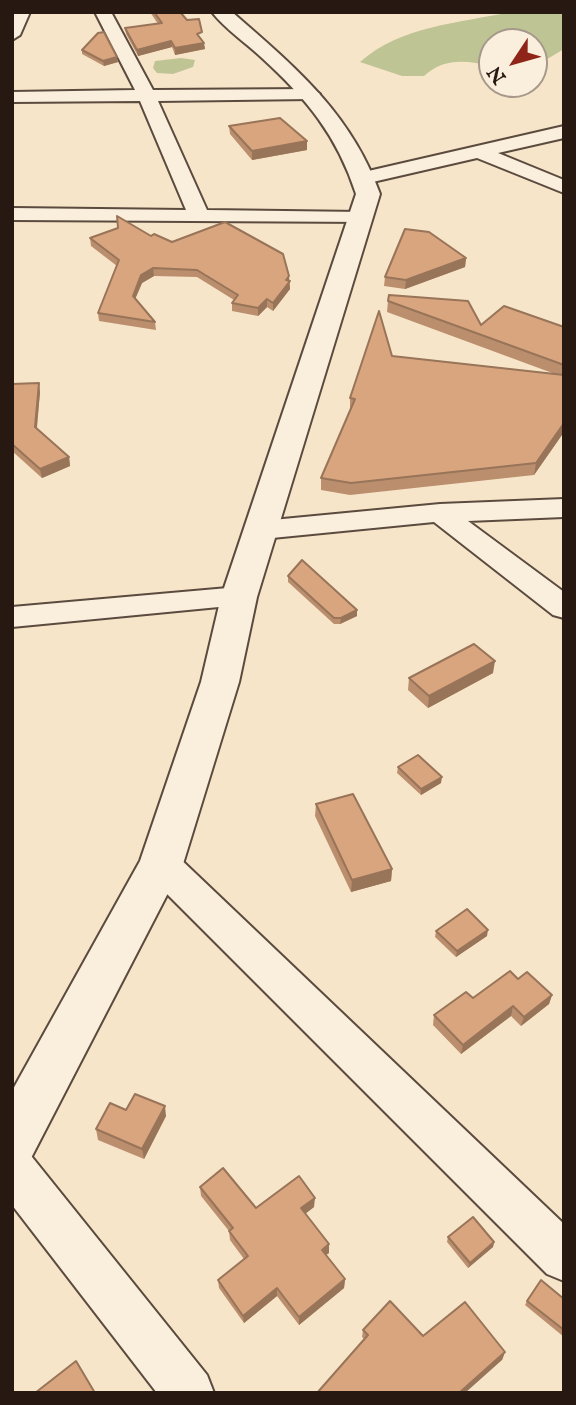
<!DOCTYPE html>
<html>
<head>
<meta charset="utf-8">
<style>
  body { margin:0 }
  #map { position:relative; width:576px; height:1405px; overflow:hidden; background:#f7e5c9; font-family:"IM FELL English",serif }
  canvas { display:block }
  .frame { position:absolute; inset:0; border:14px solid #271811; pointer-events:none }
  .north { position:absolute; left:478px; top:28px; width:70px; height:70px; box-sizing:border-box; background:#faeedc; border:2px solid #a6988b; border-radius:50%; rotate:234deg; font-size:19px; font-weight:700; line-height:28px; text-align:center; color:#271811 }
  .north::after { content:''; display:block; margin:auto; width:24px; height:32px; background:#8f2418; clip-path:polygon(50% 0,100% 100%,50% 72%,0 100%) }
</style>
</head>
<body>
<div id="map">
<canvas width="576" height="1405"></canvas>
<div class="frame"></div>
<div class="north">N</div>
</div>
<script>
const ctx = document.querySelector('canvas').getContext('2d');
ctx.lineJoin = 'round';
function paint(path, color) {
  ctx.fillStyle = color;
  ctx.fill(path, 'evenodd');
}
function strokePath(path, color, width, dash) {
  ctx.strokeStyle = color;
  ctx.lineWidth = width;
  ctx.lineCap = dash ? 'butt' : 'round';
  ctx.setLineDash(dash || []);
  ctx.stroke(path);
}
const green = new Path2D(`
  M511 12H564V49L549 58 534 62V42H492V66C466 61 445 57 424 76H402L360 62C400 26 459 23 511 12Z
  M181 58 195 60 193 67 173 74 157 73 153 68 155 61Z`);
const minor = new Path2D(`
  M14 12H30L20 35 12 40Z
  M95 12H111L153 90 311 89 320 94 311 99 158 101 207 210 362 212 369 214 372 218 369 222 12 220V208L186 210 140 101 12 102V92L135 90Z
  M564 126V138L498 153 564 180V193L477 158 364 184 357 182 354 178 357 174 364 172Z
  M564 499V517L468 521 564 592V618L553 615 434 522 262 539 252 536 248 530 252 524 262 521 440 504Z
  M239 587 250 590 254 597 250 604 12 627V607Z
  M161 849 174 853 564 1224V1281L547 1274 148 875 142 864 148 853Z
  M12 1146 28 1152 207 1375 214 1393H157L12 1205Z`);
const tertiary = new Path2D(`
  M212 12H232C295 67 351 113 380 194L257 597 239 682 183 864 30 1160 12 1167V1091L140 861 201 682 221 597 356 194C337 135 306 98 261 57 245 42 225 29 212 12Z`);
const wall = new Path2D(`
  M150 12H180L202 39 205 49 175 55 172 47 138 56 126 34 125 28 158 24Z
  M82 50 118 62 104 66 82 54Z
  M229 126 307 141V150L252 160 230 134Z
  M151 236 289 281 290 289 273 311 267 307 258 316 232 311V303L234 300 197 277 154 276 142 283 135 299 155 322 156 330 99 321 98 313 117 266 91 246 90 238Z
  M466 258 465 267 405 289 384 286 385 277Z
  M388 301 481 325 564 327V432L534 475 350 495 321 490V478L350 410V398L392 356 555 374 387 312Z
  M12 384 40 392 37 428 69 457 70 466 42 478 12 451Z
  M288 576 357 610V616L340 624H334L288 582Z
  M493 673 428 708 408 690 409 678Z
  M398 767 441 783 421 795 397 773Z
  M316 804 392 869 391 881 351 892 315 816Z
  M436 931 487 936 456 957 435 937Z
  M518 979 552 995 549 1004 521 1026 511 1016 461 1054 433 1025 434 1015Z
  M126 1110 166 1116 144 1159 98 1140 96 1129Z
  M200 1187 256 1208 314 1207 305 1214 329 1244V1253L326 1255 345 1279 344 1288 299 1325 277 1296 244 1323 219 1288 218 1280 244 1259 230 1240 229 1231 201 1196Z
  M448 1237 494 1242 493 1247 468 1268 447 1242Z
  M564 1299V1337L525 1305 527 1301Z
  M363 1330 423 1336 505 1352 502 1360 364 1339 362 1337Z`);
const shadedWall = new Path2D(`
  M171 41 172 47 138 56 137 50Z
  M204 43 205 49 175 55V48Z
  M117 57 118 62 104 66 103 61Z
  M307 141V150L252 160V151Z
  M466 258 465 267 405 289 406 280Z
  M153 268 154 276 142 283 133 304V296L141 275Z
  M289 276 290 289 273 311V303Z
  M267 299V307L258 316V308Z
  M39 383 40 392 36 435 35 427Z
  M564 423V432L534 475 536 463Z
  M69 457 70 466 42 478 40 469Z
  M357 610V616L340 624 341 618Z
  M495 661 493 673 428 708 429 696Z
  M442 777 441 783 421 795V789Z
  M392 869 391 881 351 892 352 880Z
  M488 930 487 936 456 957 457 951Z
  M552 995 549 1004 521 1026 524 1017Z
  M513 1006 511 1016 461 1054 463 1045Z
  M165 1106 166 1116 144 1159 142 1149Z
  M315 1198 314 1207 301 1217V1208Z
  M494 1242 493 1247 468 1268 470 1263Z
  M329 1244V1253L321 1258 322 1250Z
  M345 1279 344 1288 299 1325V1317Z
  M277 1288V1296L244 1323 243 1316Z
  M505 1352 502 1360 465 1393H459Z`);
const building = new Path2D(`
  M154 12H180L187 20 199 19 202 32 197 34 204 43 175 48 171 41 137 50 125 28 162 23Z
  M104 32 117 57 103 61 82 50 98 33Z
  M280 118 307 141 252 151 229 126Z
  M117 216 151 236 154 234 172 242 225 222 283 254 289 276 286 280 290 281 273 303 267 299 258 308 232 303 238 295 197 270 153 268 141 275 133 296 155 322 98 313 119 260 90 238 118 228Z
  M405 229 429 232 466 258 406 280 385 277Z
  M389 295 468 301 481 325 504 306 564 327V365L388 301Z
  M379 311 392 356 564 375V423L536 463 351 483 321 478 355 399 350 398Z
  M39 383 35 427 69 457 40 469 12 444V384Z
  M302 560 357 610 341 618H334L288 576Z
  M474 644 495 661 429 696 409 678Z
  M418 755 442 777 421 789 398 767Z
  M353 794 392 869 352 880 316 804Z
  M467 909 488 930 457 951 436 931Z
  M510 971 518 979 527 972 552 995 524 1017 513 1006 463 1045 434 1015 466 992 473 998Z
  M135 1094 165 1106 142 1149 96 1129 110 1103 126 1110Z
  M223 1168 256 1208 299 1176 315 1198 301 1208 329 1244 322 1250 345 1279 299 1317 277 1288 243 1316 218 1280 248 1256 229 1231 233 1228 200 1187Z
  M473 1217 494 1242 470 1263 448 1237Z
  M541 1280 564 1299V1330L527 1301Z
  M390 1301 423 1336 465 1302 505 1352 459 1393H317L368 1335 363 1330Z
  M76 1361 95 1393H35Z`);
paint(green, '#bfc495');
strokePath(minor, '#5b4b3f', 4);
strokePath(tertiary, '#5b4b3f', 4);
paint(minor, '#faeedc');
paint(tertiary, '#faeedc');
paint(wall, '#bb8e6d');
paint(shadedWall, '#987459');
paint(building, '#d9a57f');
strokePath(building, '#987459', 2);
</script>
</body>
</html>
